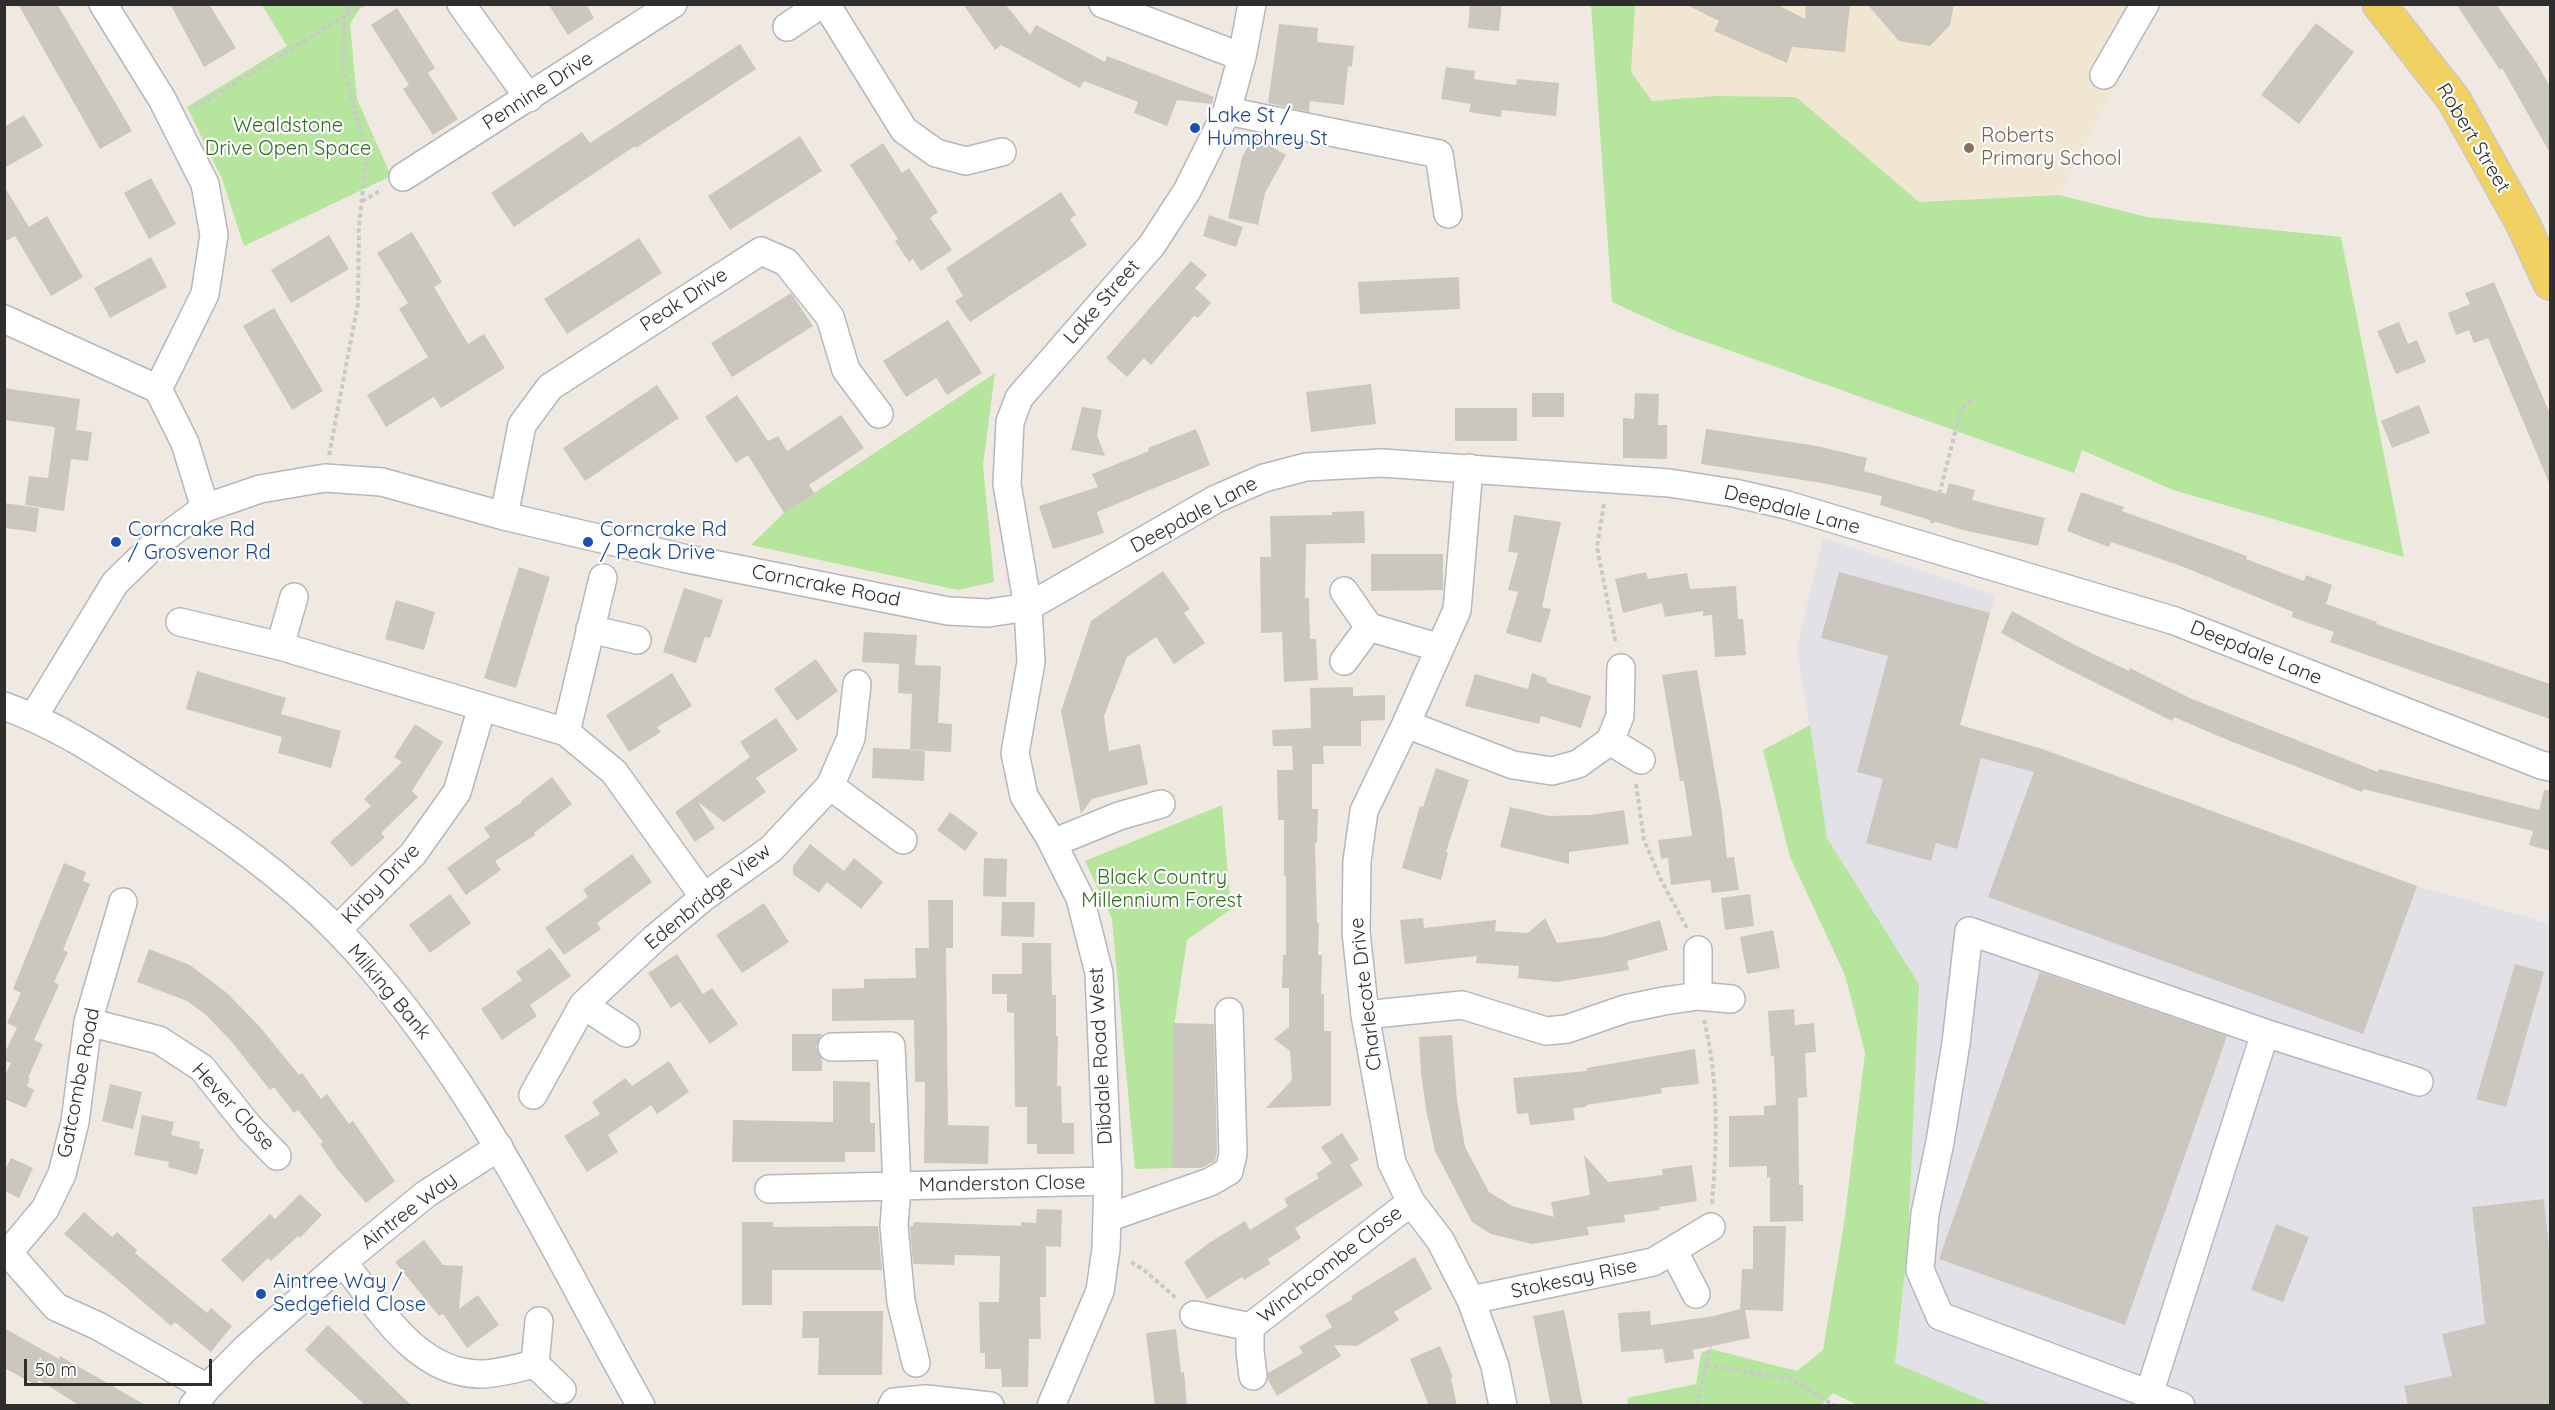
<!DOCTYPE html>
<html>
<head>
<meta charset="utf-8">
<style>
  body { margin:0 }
  #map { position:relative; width:2555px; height:1410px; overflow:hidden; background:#efe9e1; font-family:Quicksand,sans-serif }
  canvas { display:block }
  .frame { position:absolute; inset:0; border:6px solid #2e2e2e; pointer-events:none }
  .scale { position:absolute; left:24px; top:1359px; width:188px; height:27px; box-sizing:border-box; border:3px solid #2e2e2e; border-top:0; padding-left:8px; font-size:18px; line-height:21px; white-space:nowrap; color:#2e2e2e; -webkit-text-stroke:4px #fff; paint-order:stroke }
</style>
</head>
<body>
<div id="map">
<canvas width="2555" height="1410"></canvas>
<div class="frame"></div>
<div class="scale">50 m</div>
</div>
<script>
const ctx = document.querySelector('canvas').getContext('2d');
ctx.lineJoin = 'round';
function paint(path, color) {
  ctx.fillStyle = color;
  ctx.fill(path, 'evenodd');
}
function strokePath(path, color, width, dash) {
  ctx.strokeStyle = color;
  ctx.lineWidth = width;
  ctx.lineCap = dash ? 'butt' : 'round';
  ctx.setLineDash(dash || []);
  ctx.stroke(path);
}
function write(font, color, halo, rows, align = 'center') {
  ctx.font = font + ' Quicksand,sans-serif';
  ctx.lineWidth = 4.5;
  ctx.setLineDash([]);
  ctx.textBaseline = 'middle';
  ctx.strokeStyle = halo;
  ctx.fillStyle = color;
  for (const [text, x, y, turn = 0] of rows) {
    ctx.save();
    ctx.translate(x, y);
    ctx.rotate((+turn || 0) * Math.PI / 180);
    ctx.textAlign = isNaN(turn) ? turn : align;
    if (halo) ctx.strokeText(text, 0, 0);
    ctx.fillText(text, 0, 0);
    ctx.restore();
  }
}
const industrial = new Path2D(`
  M1823 538 1995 595 1960 725 2042 748 2417 886 2550 924V1405H1993L1895 1363 1908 1244 1919 984 1827 838 1797 648Z`);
const education = new Path2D(`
  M1635 5H2154L2059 195 1919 202 1796 97 1713 96 1652 101 1631 72Z`);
const green = new Path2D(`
  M262 5H362L350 24 357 99 391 176 244 246 222 179 187 107 287 46Z
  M1591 5H1635L1631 72 1652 101 1713 96 1796 97 1919 202 2059 195 2147 217 2341 237 2404 557 2173 490 2082 450 2074 473 1678 332 1612 302Z
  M995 373 983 465 994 582 958 590 751 545 784 513Z
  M1810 725 1827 838 1919 984 1908 1244 1895 1363 1993 1405H1857L1833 1393 1821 1405H1628L1627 1398 1696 1384 1701 1353 1711 1349 1797 1371 1823 1350 1844 1224 1865 1053 1845 975 1790 857 1763 750Z
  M1222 805 1231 909 1187 940 1173 1032 1172 1168 1135 1169 1112 919 1085 861Z`);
const building = new Path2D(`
  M18 4H57L132 131 100 149Z
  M170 4H209L236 48 204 67Z
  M548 4H586L594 18 568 35Z
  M963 4H1005L1030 35 1036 25 1105 62 1107 56 1214 97 1212 104 1177 100 1167 126 1134 113 1138 102 1084 81 1080 88 1001 45 995 50Z
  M1470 4H1502L1499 31 1468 28Z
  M1685 4H1776L1805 19 1806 4H1850L1845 52 1792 47 1787 63 1714 31 1719 21Z
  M1867 4H1954L1950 25 1930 46 1899 41Z
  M2456 4H2496L2538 65 2550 87V153L2502 68 2500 70Z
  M397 8 435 68 428 73 458 119 433 135 403 89 409 85 371 25Z
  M2316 23 2354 52 2299 124 2261 95Z
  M1279 24 1318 28 1317 42 1354 46 1352 67 1348 66 1344 105 1310 101 1309 112 1268 103Z
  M740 44 756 69 636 148 635 146 514 227 491 193 582 132 590 143Z
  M1446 67 1475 71 1474 79 1516 85 1517 79 1559 83 1556 116 1502 110 1501 117 1469 112 1471 104 1441 99Z
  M24 115 43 146 4 168V127Z
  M800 136 822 171 730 230 708 196Z
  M1254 137 1286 155 1265 193 1258 225 1228 218 1242 157Z
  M883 143 902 173 909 168 938 212 930 218 952 250 921 271 913 259 909 262 895 241 898 239 850 165Z
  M151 178 176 224 149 239 124 193Z
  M4 186 29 227 47 216 83 277 51 296 15 236 4 242Z
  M1061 192 1076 215 1070 219 1087 245 970 322 955 301 963 296 946 268Z
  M1209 215 1243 227 1236 247 1203 236Z
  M412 232 442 282 434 287 468 344 484 334 505 368 441 408 434 397 386 427 367 395 428 357 399 309 408 303 377 253Z
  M329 235 349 269 291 303 271 270Z
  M639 238 662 273 567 334 544 299Z
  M151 257 167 287 110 318 94 288Z
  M1191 261 1207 275 1195 288 1211 303 1198 318 1194 316 1151 365 1144 358 1127 377 1106 358Z
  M1459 277 1460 309 1360 314 1358 282Z
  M2494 282 2550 414V485L2488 338 2474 343 2469 330 2456 335 2448 313 2470 304 2465 293Z
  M791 293 813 326 732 377 711 343Z
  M274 308 323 391 292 410 243 326Z
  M948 320 982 373 947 395 936 378 906 397 883 361Z
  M2399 322 2408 344 2417 340 2426 362 2396 374 2377 331Z
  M1371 384 1376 424 1311 432 1306 392Z
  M657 385 679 418 585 481 563 448Z
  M4 388 80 399 76 430 92 432 88 461 71 459 64 511 25 505 29 476 48 478 55 427 4 420Z
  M1532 393H1564V417H1532Z
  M1635 393 1659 394 1658 425H1667V459L1623 458V418L1634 419Z
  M737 395 768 441 778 436 787 451 841 415 864 448 809 485 815 494 784 513 748 455 736 463 705 417Z
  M2419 405 2430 433 2392 448 2381 421Z
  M1082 407 1102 410 1097 435 1105 456 1071 450Z
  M1455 408H1517V441H1455Z
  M1196 429 1210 465 1097 512 1104 533 1053 549 1039 506 1098 487 1092 474 1149 451 1148 448Z
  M1706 429 1817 446 1867 458 1864 471 1946 494 1949 483 1975 490 1972 500 2045 518 2038 546 1963 530 1880 505 1882 496 1822 483 1701 464Z
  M2081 492 2124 507 2122 511 2247 556 2246 559 2304 581 2306 575 2332 585 2326 604 2377 622 2376 624 2550 684V719L2330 642 2334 632 2292 617 2293 612 2181 566 2111 542 2109 547 2067 531Z
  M4 503 39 508 36 532 4 528Z
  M1364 511 1365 543 1306 544 1305 598H1309L1310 639H1316L1318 680 1284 682 1282 632 1261 633 1260 557H1271L1270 516 1332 515V512Z
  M1514 515 1561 522 1542 607 1551 609 1541 643 1506 633 1518 592 1508 590 1518 553 1508 552Z
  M1371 554H1443V590L1371 591Z
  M519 567 550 577 516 688 484 678Z
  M1163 571 1190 609 1184 613 1205 643 1174 664 1156 637 1127 657 1104 716 1109 751 1140 744 1148 784 1092 799 1081 814 1061 711 1091 621Z
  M1646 572 1648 579 1687 573 1690 589 1736 586 1738 619H1743L1746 655 1715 657 1712 615 1703 616V611L1665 617 1662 603 1623 613 1615 579Z
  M1839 572 1990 613 1960 725 2042 749 2417 886 2363 1034 1988 897 2034 772 1981 758 1957 849 1936 843 1931 861 1866 843 1883 779 1857 772 1888 656 1821 638Z
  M684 588 723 600 710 638 705 637 696 663 663 652Z
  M396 600 435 612 424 650 385 639Z
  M2012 611 2075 645 2129 671 2130 668 2192 699 2378 772 2379 769 2539 810 2544 790H2550V851L2529 845 2533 831 2363 789 2362 792 2230 741 2174 717 2172 721 2056 663 2001 633Z
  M864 632 917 635 915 665 941 666 938 723 952 724 951 752 910 750 912 694 898 693 899 664 862 662Z
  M816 659 838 691 797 721 774 689Z
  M1697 670 1722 813 1727 858 1734 857 1739 890 1712 893 1710 880 1671 885 1668 858 1661 859 1658 840 1692 836 1684 781H1680L1662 675Z
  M197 671 286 698 281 714 341 731 331 768 278 753 282 737 186 709Z
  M672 673 692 706 657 727 661 732 629 752 606 715Z
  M1532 673 1546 678 1548 683 1591 696 1581 728 1541 716 1539 724 1465 706 1475 674 1528 689Z
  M1353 687V696L1385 695V720L1361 721V746H1323L1324 764H1312V809H1318L1317 843H1315L1317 923H1319L1318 955H1322L1321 994H1324V1031H1331V1106L1266 1108 1292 1080 1290 1051 1274 1039 1289 1027V988H1282L1283 955H1286V876H1284V820H1278L1277 770H1293L1292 746H1273L1272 730 1311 728 1310 688Z
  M776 718 798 750 756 778 766 792 724 822 698 802 715 828 695 842 675 812 750 757 740 742Z
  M415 724 443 742 412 791 418 797 381 833 385 837 352 867 330 842 371 806 364 799 402 762 394 757Z
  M873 748 925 750 924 781 872 778Z
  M1436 768 1469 780 1446 852 1448 853 1441 880 1402 868 1420 806 1423 807Z
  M552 777 572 804 534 833 535 835 495 861 501 870 466 895 447 868 490 837 484 828 522 802 521 801Z
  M1510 807 1549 816 1590 815 1624 810 1629 844 1569 852V864L1500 847Z
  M950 812 978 833 965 851 937 830Z
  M810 844 844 871 854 858 883 882 861 909 827 882 819 893 793 874V866Z
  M632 854 652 882 597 923 601 929 564 955 545 928 588 897 583 890Z
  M984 858 1007 859 1006 897 983 896Z
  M64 863 86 872 83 881 90 884 63 950 68 952 54 982 59 985 34 1040 43 1044 28 1078H30L27 1086 34 1090 26 1108 4 1099V1077L11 1063 4 1060V1054L17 1028 7 1023 21 993 13 989Z
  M450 894 471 923 430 953 409 925Z
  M1750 894 1754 926 1725 930 1721 898Z
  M928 900H953V948H929Z
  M1002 902H1035L1034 937 1001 936Z
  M764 903 789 942 742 973 716 935Z
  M1423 918 1424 928 1496 920 1495 931 1528 933 1545 918 1557 943 1603 937 1660 920 1668 950 1627 961 1629 970 1558 982 1518 978 1519 966 1476 963 1477 956 1405 964 1400 920Z
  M1773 930 1780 968 1747 974 1740 937Z
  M1022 943H1051L1052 995H1056V1036H1058L1057 1086H1061L1062 1123H1074V1154H1037V1144H1027V1107H1015L1014 1013 1007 1012V994H992V974H1022Z
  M550 948 571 976 530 1005 537 1016 502 1040 481 1009 522 980 516 972Z
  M915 948H946L948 1125 989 1126 988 1164 924 1163 925 1082H915L914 1020 832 1021V989L864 988V979L916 978Z
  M149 949 190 965 227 993 260 1027 299 1075 302 1073 321 1099 327 1094 349 1124 353 1121 395 1181 366 1203 338 1170 320 1144 323 1142 298 1110 294 1113 274 1087 270 1090 231 1041 206 1015 187 1001 137 982Z
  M677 954 703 994 712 988 738 1024 710 1044 680 1002 671 1008 648 973Z
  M2515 964 2544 972 2506 1107 2476 1099Z
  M2040 972 2227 1036 2125 1325 1939 1259Z
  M1794 1009 1795 1025 1814 1023 1816 1052 1805 1053 1807 1097 1798 1098 1799 1185H1803V1221L1770 1222V1177L1767 1178V1166L1729 1167V1116L1764 1115V1106L1776 1105 1774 1056H1771L1768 1011Z
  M1173 1023 1214 1024 1217 1152 1215 1161 1201 1168H1172Z
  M792 1034H822L816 1047 822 1059V1071H792Z
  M1452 1035 1457 1100 1465 1147 1489 1192 1512 1206 1554 1217 1551 1202 1590 1195 1584 1155 1608 1182 1663 1175 1662 1169 1692 1165 1697 1201 1659 1207 1660 1210 1624 1215 1625 1222 1587 1227 1589 1235 1532 1244 1491 1234 1472 1222 1435 1151 1426 1109 1421 1073 1419 1037Z
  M1695 1049 1699 1084 1661 1088 1662 1093 1652 1095 1586 1105V1107L1573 1108 1575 1120 1530 1125 1528 1113 1517 1114 1513 1078 1587 1071V1068Z
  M669 1061 689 1092 657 1114 651 1105 608 1135 618 1152 587 1172 564 1136 600 1114 592 1102 625 1078 632 1086Z
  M833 1081 870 1082V1123H875V1152H845V1162H732L733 1120 833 1122Z
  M110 1084 142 1092 133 1129 102 1121Z
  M142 1115 174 1122 171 1135 200 1142 199 1148 204 1149 197 1175 168 1167 169 1162 134 1155Z
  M1342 1133 1359 1159 1350 1165 1363 1185 1295 1228 1301 1238 1268 1259 1270 1264 1244 1280 1242 1277 1207 1299 1184 1262 1209 1243 1245 1221 1250 1230 1288 1206 1284 1199 1319 1178 1316 1174 1332 1163 1321 1147Z
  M11 1158 33 1168 19 1198 4 1191V1172Z
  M300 1194 322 1215 300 1238 298 1236 271 1261 268 1258 243 1282 221 1260 270 1214 275 1219Z
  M2544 1199 2550 1259V1406H2408L2404 1386 2452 1376 2442 1334 2485 1324 2472 1207Z
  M1037 1209 1062 1210 1061 1247 1046 1246V1297H1040L1041 1339H1029L1028 1387H1002L1001 1369H985V1353H980L979 1302H999L1000 1256 955 1255 954 1265 913 1264 910 1226H913L914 1222 1021 1226V1222L1036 1223Z
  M84 1212 112 1237 117 1232 137 1250 135 1253 207 1313 211 1308 232 1326 211 1352 175 1322 171 1326 64 1234Z
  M742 1222H773V1227L878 1226 882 1270H772V1305H742Z
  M2276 1224 2309 1237 2283 1302 2251 1290Z
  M1753 1226H1786L1783 1311 1745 1310 1750 1338 1693 1350 1694 1359 1665 1363 1663 1349 1621 1352 1618 1313 1650 1311 1651 1325 1714 1316 1740 1309 1742 1269H1753Z
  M424 1240 443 1265 463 1266 459 1309 478 1295 499 1325 467 1348 443 1314 439 1316 395 1262Z
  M1415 1257 1432 1289 1394 1312 1399 1320 1357 1346 1334 1345 1341 1356 1277 1396 1268 1380V1373L1303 1353 1299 1347 1332 1327 1325 1315 1353 1299 1351 1296Z
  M1564 1310 1574 1360 1583 1406H1551L1533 1316Z
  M803 1311H883L882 1375H818L819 1338H802Z
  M328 1325 355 1351 412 1406H366L305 1350Z
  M4 1328 59 1359 60 1356 147 1406H80L39 1380 36 1385 4 1368Z
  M1176 1329 1181 1373 1184 1372 1187 1406H1155L1146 1333Z
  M1440 1346 1453 1377 1451 1378 1457 1406H1429L1410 1359Z`);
const path = new Path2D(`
  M194 108 365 4
  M362 201 382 190
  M329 455 358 303 359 226 367 151 343 69 344 17 350 4
  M1604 504 1597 547 1616 644
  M1932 523 1961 409 1973 398
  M1636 784 1644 840 1662 882 1687 928
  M1704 1020C1719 1081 1717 1142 1712 1204
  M1131 1262 1144 1270 1176 1298
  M1706 1365 1791 1379 1835 1406
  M1697 1406 1710 1345 1703 1319`);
const minor = new Path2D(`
  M103 4 162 99 205 184 214 235 205 294 158 389
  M461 4 529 98
  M826 4 904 130 936 153 966 161 1002 152
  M1103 4 1242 57
  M787 27 821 4
  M2104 75 2145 4
  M1227 111 1439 154 1448 214
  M403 177 673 4
  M4 319 158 389 185 443 205 508
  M1469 468 1457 610 1406 724 1364 811 1357 861 1356 932 1365 1015 1392 1163 1411 1202 1440 1240 1471 1300 1495 1366 1503 1406
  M504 516 522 425 550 387 761 251 786 262 830 317 846 370 879 414
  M1344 591 1369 627 1344 661
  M180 622 280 646 566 732 614 772 704 897
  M1369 627 1440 648
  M590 629 637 640
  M280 646 294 597
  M4 706C60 726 108 759 157 791 221 832 284 876 338 931 470 1067 549 1242 641 1406
  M34 716 115 583 153 546 205 508 260 489 325 478 382 482 504 516 683 558 948 611 988 613 1028 607 1216 499 1264 478 1306 467 1382 463 1669 483 1734 493 1787 505 2175 621 2541 765 2550 767
  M1406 724 1513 765 1552 771 1578 764 1610 741 1620 716 1621 668
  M566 732 603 578
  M1610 741 1641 760
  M830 786 903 840
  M1053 843 1119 816 1161 804
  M337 930 413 854 457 792 482 707
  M1698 996V950
  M583 1005 626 1033
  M1365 1015 1462 1005 1546 1031 1567 1029 1625 1009 1664 1001 1698 996 1731 999
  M88 1022 159 1040 202 1068 249 1127 277 1156
  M832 1047 891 1046 897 1187 894 1226 901 1302 916 1363
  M533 1095 583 1005 655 938 704 897 771 849 830 786 851 738 857 684
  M769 1189 1108 1181
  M1107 1218 1210 1182 1229 1171 1233 1154 1229 1012
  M4 1248 56 1307 98 1326 207 1388
  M1673 1250 1696 1294
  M9 1252 45 1209 62 1174 75 1122 88 1022 123 902
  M343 1262C379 1307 415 1373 480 1374 498 1374 517 1368 535 1364
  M1471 1300 1653 1262 1711 1227
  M1194 1315 1250 1327
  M539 1321 535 1364 562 1390
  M1253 1376 1250 1351V1327L1411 1202
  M2149 1394 2265 1033
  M193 1406 207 1388 246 1348 343 1262 426 1194 499 1147
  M892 1406 894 1402 926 1399 990 1406
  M1051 1406 1100 1291 1106 1249 1108 1181 1099 973 1080 898 1050 838 1024 796 1015 753 1031 662 1028 607 1007 484 1010 422 1019 398 1152 245 1187 191 1227 111 1242 57 1252 4
  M2181 1406 1940 1316 1920 1270 1925 1214 1940 1142 1956 1043 1969 931 2265 1033 2419 1082`);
const major = new Path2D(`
  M2379 4 2454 100 2523 224 2550 283`);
const markers = [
  [1195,128,6,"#1a4fb4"],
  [1969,148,6,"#8d6e63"],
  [116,542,6,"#1a4fb4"],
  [588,542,6,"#1a4fb4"],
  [261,1294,6,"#1a4fb4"]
];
const streetNames = [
  ["Pennine Drive",538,91,-33],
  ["Robert Street",2473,138,59],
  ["Peak Drive",684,300,-33],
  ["Lake Street",1102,302,-49],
  ["Deepdale Lane",1792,510,15],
  ["Deepdale Lane",1194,515,-28],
  ["Corncrake Road",826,586,11],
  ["Deepdale Lane",2256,653,22],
  ["Kirby Drive",381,884,-46],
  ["Edenbridge View",708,897,-39],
  ["Milking Bank",389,992,50],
  ["Charlecote Drive",1366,994,-97],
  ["Dibdale Road West",1101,1056,-93],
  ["Gatcombe Road",79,1083,-79],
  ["Hever Close",233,1107,47],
  ["Manderston Close",1002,1184,-1],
  ["Aintree Way",409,1211,-37],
  ["Winchcombe Close",1330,1265,-38],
  ["Stokesay Rise",1574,1279,-12]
];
const transitNames = [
  ["Lake St /",1207,116],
  ["Humphrey St",1207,139],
  ["Corncrake Rd",128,530],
  ["/ Grosvenor Rd",128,553],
  ["Corncrake Rd",600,530],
  ["/ Peak Drive",600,553],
  ["Aintree Way /",273,1282],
  ["Sedgefield Close",273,1305]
];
const parkNames = [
  ["Wealdstone",288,126],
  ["Drive Open Space",288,149],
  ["Black Country",1162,878],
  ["Millennium Forest",1162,901]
];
const educationNames = [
  ["Roberts",1981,136],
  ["Primary School",1981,159]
];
paint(industrial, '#e3e1e8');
paint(education, '#f0e6d1');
paint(green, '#b6e59e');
paint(building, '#cbc7bf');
strokePath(minor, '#b4b7c1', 30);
strokePath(major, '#c9c9c9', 36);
strokePath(path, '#c9c9c9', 4, [4.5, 3]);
strokePath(minor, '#fff', 27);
strokePath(major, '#f2d163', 33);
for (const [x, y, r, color] of markers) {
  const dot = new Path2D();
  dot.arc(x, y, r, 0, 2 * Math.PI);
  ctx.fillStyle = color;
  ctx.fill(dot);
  strokePath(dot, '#fff', 2);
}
write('20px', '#2e2e2e', '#fff', streetNames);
write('20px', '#164399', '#fff', transitNames, 'left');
write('20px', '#2c6e1b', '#fff', parkNames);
write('20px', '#785e54', '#fff', educationNames, 'left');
</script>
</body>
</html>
